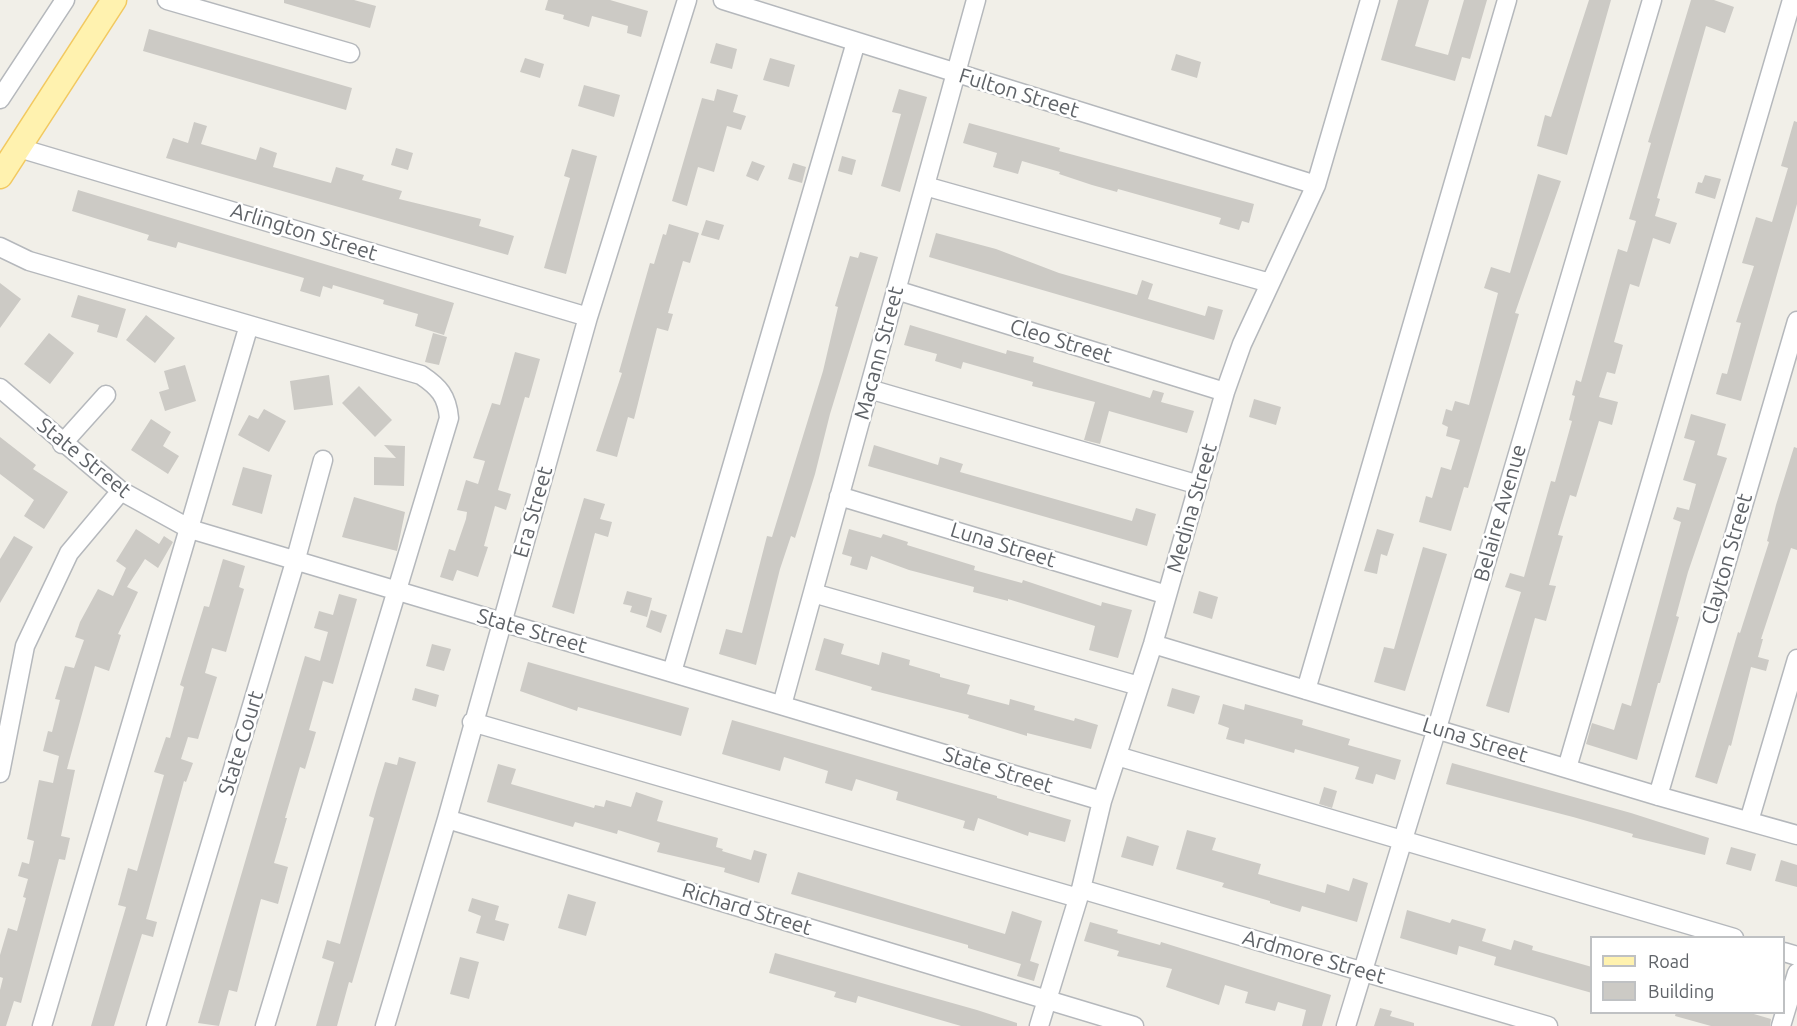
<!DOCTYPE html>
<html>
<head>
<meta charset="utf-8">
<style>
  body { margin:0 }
  #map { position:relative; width:1797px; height:1026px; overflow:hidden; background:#f1efe8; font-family:Ubuntu,sans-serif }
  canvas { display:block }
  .legend { position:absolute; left:1590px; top:936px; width:195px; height:78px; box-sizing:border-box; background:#fff; border:2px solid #bfc1c3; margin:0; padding:8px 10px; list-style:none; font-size:18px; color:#5f6368 }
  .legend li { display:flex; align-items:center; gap:12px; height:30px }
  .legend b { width:30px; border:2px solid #bfc1c3 }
</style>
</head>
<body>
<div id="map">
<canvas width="1797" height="1026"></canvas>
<ul class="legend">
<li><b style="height:8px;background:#fff2af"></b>Road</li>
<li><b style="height:16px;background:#cccac5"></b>Building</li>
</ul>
</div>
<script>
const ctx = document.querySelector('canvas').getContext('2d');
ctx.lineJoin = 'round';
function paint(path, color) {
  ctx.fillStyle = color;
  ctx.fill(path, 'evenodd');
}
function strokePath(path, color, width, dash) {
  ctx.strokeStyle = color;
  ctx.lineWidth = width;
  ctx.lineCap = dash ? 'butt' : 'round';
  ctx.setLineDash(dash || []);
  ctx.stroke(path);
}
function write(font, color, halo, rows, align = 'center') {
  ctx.font = font + ' Ubuntu,sans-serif';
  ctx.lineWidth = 5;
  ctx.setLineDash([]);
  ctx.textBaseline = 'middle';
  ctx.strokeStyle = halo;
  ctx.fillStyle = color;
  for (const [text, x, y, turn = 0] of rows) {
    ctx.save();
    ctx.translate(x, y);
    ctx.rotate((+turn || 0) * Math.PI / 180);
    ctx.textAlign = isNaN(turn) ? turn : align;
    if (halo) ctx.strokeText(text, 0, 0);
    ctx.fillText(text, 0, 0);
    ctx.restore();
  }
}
const building = new Path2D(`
  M284 0H354L376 6 370 28 284 3Z
  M548 0H610L648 11 641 37 627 33 628 26 592 16 589 27 563 19 564 15 545 10Z
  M1398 0H1429L1415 46 1448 55 1464 0H1487L1470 59 1462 57 1455 81 1381 60Z
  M1589 0H1611L1567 155 1537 146 1545 115 1551 117Z
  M1691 0H1714L1734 7 1725 33 1706 26 1657 198 1660 199 1655 216 1677 223 1670 244 1653 238 1639 287 1630 284 1614 342 1623 345 1615 374 1607 372 1599 397 1618 402 1612 425 1599 421 1576 497 1570 495 1558 535 1563 536 1549 585 1556 586 1546 621 1535 618 1509 713 1486 706 1521 592 1505 587 1510 573 1524 577 1551 481 1555 482 1572 421 1569 420 1575 396 1572 395 1576 380 1581 382 1618 249 1627 252 1636 221 1629 219 1651 143 1648 142Z
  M149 29 352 88 346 110 143 51Z
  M716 43 737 49 732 69 710 63Z
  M1176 54 1201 62 1197 78 1171 70Z
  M525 58 544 64 540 78 520 72Z
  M770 58 795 65 789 87 763 80Z
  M584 85 620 95 614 117 578 106Z
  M717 89 738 95 733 112 746 116 741 130 727 126 714 172 698 167 687 206 672 201 702 98 714 101Z
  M899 89 927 97 900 192 881 186 901 114 892 112Z
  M1794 121 1797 122V204L1741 401 1716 394 1722 373 1727 374 1741 323 1736 322 1754 266 1742 263 1756 217 1772 222 1788 168 1781 166Z
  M194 122 207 126 201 144 256 160 260 147 277 153 273 167 331 183 336 167 364 175 362 180 402 191 399 199 481 219 479 226 514 236 508 255 166 158 173 138 188 143Z
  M969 123 1060 148 1059 151 1254 204 1249 223 1242 221 1239 230 1219 224 1221 218 1118 189 1117 192 1092 185 1059 174 1060 172 1022 161 1018 174 993 167 997 153 963 143Z
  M396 148 413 153 408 170 391 165Z
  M572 149 597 156 566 274 544 268 570 178 564 176Z
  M842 156 856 160 852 175 838 171Z
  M752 161 765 166 758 181 746 176Z
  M793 163 806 167 802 183 788 179Z
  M1538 174 1561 181 1515 313 1519 314 1468 488 1464 487 1451 531 1419 522 1426 496 1432 498 1441 467 1451 470 1460 440 1446 436 1448 427 1442 424 1446 409 1452 411 1455 401 1469 405 1498 293 1484 288 1491 267 1510 273Z
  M1705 175 1721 179 1715 199 1695 193 1698 182 1702 183Z
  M78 190 454 303 444 335 415 326 418 314 383 304 384 300 333 285 332 289 323 286 320 297 300 291 304 278 178 242 176 248 147 240 149 235 72 211Z
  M706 220 724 225 719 240 701 235Z
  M669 224 699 233 690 263 683 261 668 313 673 314 668 331 657 328 634 419 628 417 617 457 596 451 622 373 619 372 650 263 654 264 663 234 666 235Z
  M936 233 996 249 1059 273 1137 295 1142 280 1153 284 1148 299 1205 316 1208 306 1223 310 1214 340 929 257Z
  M860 252 878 257 830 414 815 474 795 538 791 536 780 569 756 665 719 654 726 629 742 633 767 536 772 537 823 371 838 307 835 306 850 256 858 258Z
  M0 283 21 299 0 328Z
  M78 295 126 309 117 338 97 332 99 325 71 317Z
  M146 315 175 338 155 363 126 340Z
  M910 325 1006 354 1007 350 1034 357 1033 362 1150 398 1153 390 1164 393 1161 402 1194 411 1187 433 1109 411 1100 444 1084 440 1095 402 1032 386 1033 382 963 362 961 369 935 361 937 354 904 345Z
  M49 333 74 353 50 384 24 364Z
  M433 333 447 337 439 365 425 362Z
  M515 352 540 359 529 398 525 397 498 490 511 494 506 510 495 506 484 546 488 547 478 577 457 570 453 581 440 577 449 549 455 551 466 519 467 512 457 510 466 480 478 484 485 461 473 458 492 403 500 405Z
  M185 365 196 401 165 411 159 392 169 389 164 371Z
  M329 375 333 405 294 410 290 381Z
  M359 386 392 420 375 437 342 403Z
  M1254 399 1281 407 1276 425 1249 417Z
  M264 409 286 421 269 452 238 435 249 415 258 419Z
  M1691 414 1726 424 1717 455 1727 458 1688 572 1676 616 1679 617 1660 683H1658L1637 760 1586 744 1592 723 1614 730 1622 703 1631 706 1681 522 1673 519 1677 507 1689 510 1696 484 1683 480 1695 441 1684 438Z
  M151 419 171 432 163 446 179 456 168 474 131 450Z
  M0 437 36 465 33 469 68 492 44 529 24 516 34 500 0 474Z
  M384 445 405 446 404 486 374 485V457L396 458Z
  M874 445 938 465 940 457 963 464 960 472 1132 521 1136 508 1156 514 1147 546 868 466Z
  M1794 447 1797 448V550L1791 548 1761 639H1763L1758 657 1769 660 1766 671 1751 667 1731 746 1729 745 1717 784 1695 777 1738 632 1740 633 1769 542 1767 541 1776 505Z
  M243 467 272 475 262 514 232 505Z
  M354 497 405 512 397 551 342 537Z
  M584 498 605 504 600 519 612 522 608 537 595 533 574 614 552 607Z
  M136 529 159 544 164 536 173 542 158 568 145 559 127 587 138 592 118 634 121 635 109 671 95 666 67 769 75 770 61 836 70 838 65 860 59 859 21 1003 14 1001 6 1026H0V990L3 978 0 977V955L8 928 17 931 26 898 23 897 28 879 18 876 22 862 29 864 34 841 27 839 39 780 53 783 59 756 43 751 48 731 52 732 60 700 55 699 65 666 74 668 84 640 75 637 80 622 98 589 113 596 126 568 116 561Z
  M849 529 881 538 883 534 908 542 907 545 975 566 974 570 1022 583 1023 580 1101 606 1102 602 1132 610 1118 658 1089 650 1095 626 1008 599V601L973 592 974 587 909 570 871 556 867 570 850 565 852 557 842 554Z
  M1377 529 1394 534 1387 556 1381 554 1377 574 1364 571Z
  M14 536 33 547 0 603V559Z
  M1423 547 1447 554 1405 691 1374 682 1384 647 1394 649Z
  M223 559 245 566 239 587 244 589 226 652 212 648 205 673 217 677 198 739 188 737 181 759 193 763 186 782 184 781 146 919 157 922 153 937 142 934 114 1026H91L126 907 118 905 128 868 137 871 164 775 154 772 166 737 170 738 184 687 180 685 204 606 209 607Z
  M627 591 652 598 647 617 630 612 632 606 623 604Z
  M1199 591 1218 597 1212 619 1193 613Z
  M339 594 357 599 333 684 323 681 309 730 316 732 305 769 300 767 285 818H287L274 863 288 867 278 904 261 899 237 992 229 990 219 1026 198 1023 305 656 320 661 328 632 314 628 319 611 333 615Z
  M651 610 667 615 661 633 646 627Z
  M824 638 844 644 841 654 879 665 882 652 910 660 909 665 940 674V677L970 685 967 694 1009 705 1010 699 1035 706 1034 710 1074 721 1075 718 1098 725 1091 749 1027 733V736L968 718 969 715 871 690 872 687 815 670Z
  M432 644 451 649 444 671 426 666Z
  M528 662 689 708 681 736 578 707 577 711 520 691Z
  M415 688 439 695 436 707 412 700Z
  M1172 688 1200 696 1194 714 1167 706Z
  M1223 704 1244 710 1245 704 1303 720 1302 725 1350 739 1348 745 1401 760 1395 780 1376 774 1373 784 1355 779 1359 767 1295 749 1294 753 1245 739 1244 744 1226 739 1229 728 1218 724Z
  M732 720 997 796V798L1071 820 1065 842 1029 832 1028 836 978 818 974 831 963 828 965 821 896 800 898 792 856 779 852 791 825 783 828 771 784 757 780 771 722 754Z
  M399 757 416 762 352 983 349 982 337 1026H316L334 962 322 958 327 940 340 944 374 818 369 816 377 788 385 762 397 765Z
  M1452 763 1631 813 1709 838 1705 855 1632 837 1633 834 1573 817 1446 784Z
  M498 764 516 769 511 784 594 808 595 805 604 807 606 800 631 807 636 792 663 801 657 821 718 838 716 847 723 849 722 851 751 860 754 850 767 854 759 883 724 872 725 868 657 852 660 843 618 830 617 834 575 822 573 827 487 802Z
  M1324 787 1337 791 1332 808 1319 804Z
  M1187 830 1216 838 1212 850 1261 864 1258 874 1325 893 1327 884 1349 891 1353 878 1368 883 1357 922 1302 906 1300 912 1270 903V901L1222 887 1224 883 1176 869Z
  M1127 836 1159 846 1153 866 1121 857Z
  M1731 847 1756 854 1751 871 1726 864Z
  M1781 860 1797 865V887L1775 881Z
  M798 872 1005 934 1012 911 1042 921 1030 961 1039 964 1034 981 1017 976 1021 964 968 948V945L791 894Z
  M568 894 596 902 586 936 558 928Z
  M472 898 499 906 495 920 509 924 504 941 476 933 481 916 468 911Z
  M1407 910 1450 923 1452 919 1486 929 1482 941 1511 950 1514 940 1533 946 1532 950 1592 967V993L1494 965 1496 957 1459 946 1457 955 1400 938Z
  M1090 922 1118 930 1117 933 1160 945 1161 942 1331 995 1322 1026H1302L1306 1010 1278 1002 1275 1011 1245 1003 1248 992 1225 985 1219 1005 1166 987 1172 969 1117 956 1119 951 1084 941Z
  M775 953 977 1010 1017 1023V1026H961L858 996 856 1003 834 997 836 992 769 973Z
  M460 957 479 962 469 999 450 994Z
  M1380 1008 1392 1011 1390 1016 1414 1023V1026H1374Z
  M1676 1012H1747L1771 1019 1770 1026H1711L1675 1016Z`);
const minor = new Path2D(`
  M167 0 350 53
  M723 0 1316 185
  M0 99 65 0
  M19 148 588 317
  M925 186 1270 283
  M0 247 29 261 421 375C439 387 447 396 449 418L265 1026
  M896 290 1225 392
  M0 388 121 491 190 529 1102 801
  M869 389 1199 485
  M62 444 106 395
  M839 496 1167 595
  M813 593 1139 686
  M1153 644 1658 796 1797 835
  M672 672 856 42
  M1306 690 1507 0
  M782 705 976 0
  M472 722 1078 898
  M1117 756 1734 938
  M1567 768 1792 0
  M0 773 25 646 69 553 121 491
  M1658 796 1797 321
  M447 819 1134 1026
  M1749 821 1797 659
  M1081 889 1548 1026
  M1784 952 1797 956
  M42 1026 249 325
  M156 1026 295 562 323 460
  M385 1026 447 819 588 317 687 0
  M1039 1026 1081 889 1102 801 1153 644 1225 392 1242 344 1316 185 1370 0
  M1346 1026 1437 728 1652 0
  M1781 1026 1797 973`);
const major = new Path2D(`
  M0 176 114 0`);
const streetNames = [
  ["Fulton Street",1019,93,17],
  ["Arlington Street",304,232,17],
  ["Cleo Street",1061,341,17],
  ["Macann Street",879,353,-75],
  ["State Street",84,458,39],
  ["Medina Street",1192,508,-74],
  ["Era Street",533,512,-74],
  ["Belaire Avenue",1500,513,-74],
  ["Luna Street",1003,545,17],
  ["Clayton Street",1727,559,-74],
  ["State Street",532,631,16],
  ["Luna Street",1475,740,17],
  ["State Court",241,743,-73],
  ["State Street",998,770,17],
  ["Richard Street",747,909,17],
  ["Ardmore Street",1314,957,16]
];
paint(building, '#cccac5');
strokePath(minor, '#b5b8bc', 21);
strokePath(major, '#f2c960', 27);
strokePath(minor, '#fff', 18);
strokePath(major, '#fff2af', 24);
write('21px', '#5f6368', '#fff', streetNames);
</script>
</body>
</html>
